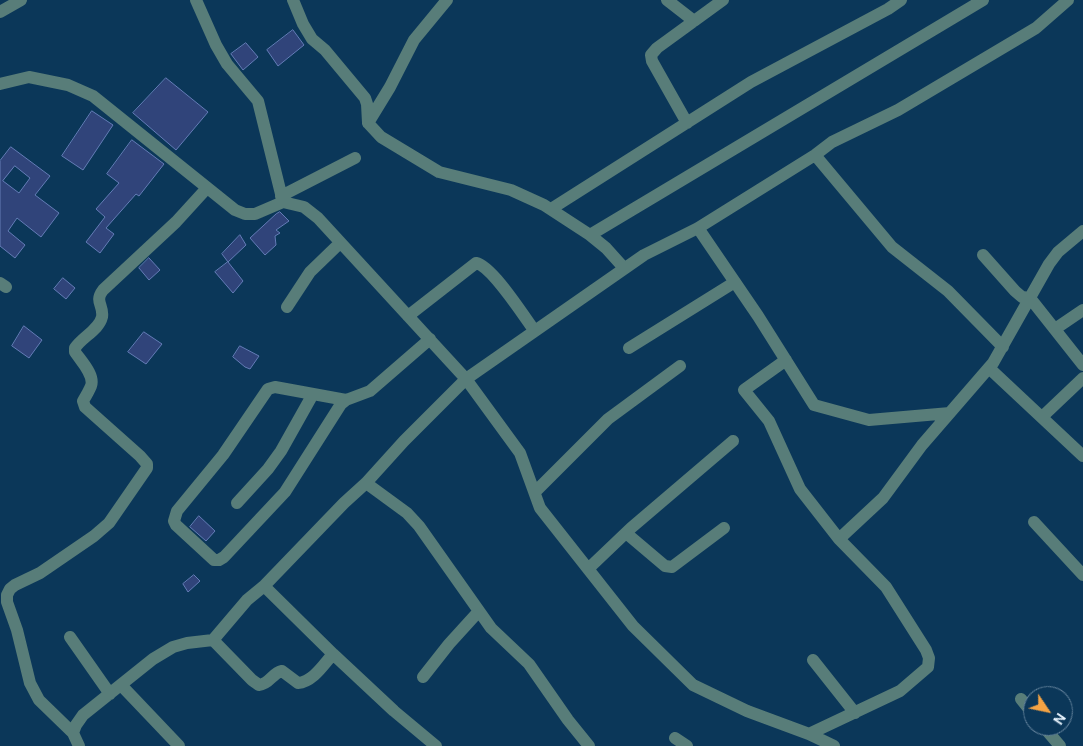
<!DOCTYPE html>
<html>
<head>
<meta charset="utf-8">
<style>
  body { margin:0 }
  #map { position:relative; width:1083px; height:746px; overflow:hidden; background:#0b3759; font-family:"DM Sans",sans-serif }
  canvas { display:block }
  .north { position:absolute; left:1023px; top:686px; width:50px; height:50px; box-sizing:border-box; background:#0b3759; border:1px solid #63829b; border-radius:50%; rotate:124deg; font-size:14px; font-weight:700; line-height:20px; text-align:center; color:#e7f3fd }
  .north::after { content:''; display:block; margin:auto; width:18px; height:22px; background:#f4a344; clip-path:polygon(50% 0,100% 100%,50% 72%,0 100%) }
</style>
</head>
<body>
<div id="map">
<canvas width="1083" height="746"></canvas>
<div class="north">N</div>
</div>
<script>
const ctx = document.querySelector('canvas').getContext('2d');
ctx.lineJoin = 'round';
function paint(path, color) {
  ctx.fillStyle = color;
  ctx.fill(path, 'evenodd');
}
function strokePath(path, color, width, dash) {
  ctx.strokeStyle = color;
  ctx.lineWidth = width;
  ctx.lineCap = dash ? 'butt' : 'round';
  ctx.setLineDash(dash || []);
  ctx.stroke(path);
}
const building = new Path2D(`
  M293 30 304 45 278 66 267 50Z
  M246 43 258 57 243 70 231 54Z
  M166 78 208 112 176 150 133 113Z
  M92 111 113 125 83 170 62 156Z
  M132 140 164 164 139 196 136 194 106 228 114 234 100 253 86 242 105 217 96 209 119 183 107 174Z
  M11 147 50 176 35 195 59 213 41 237 17 218 8 231 25 245 15 258 0 246V161ZM15 166 30 178 19 193 3 181Z
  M280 212 289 221 276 230 280 233 275 236 276 245 265 255 250 238 276 214Z
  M240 235 246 245 228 262 222 254Z
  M149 258 160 270 149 280 139 268Z
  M228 262 243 281 233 293 215 272Z
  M63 278 75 288 66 299 54 289Z
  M24 326 42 340 29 358 12 346Z
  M144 332 162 344 146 364 128 352Z
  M240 346 259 356 250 369 245 367 233 357Z
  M199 516 215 531 206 541 190 527Z
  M194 575 200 581 188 592 183 584Z`);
const minor = new Path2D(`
  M196 0 216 45 227 64 258 101 283 202
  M293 0 303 24 312 39 325 50 365 98 367 104 368 123 381 137 439 172 511 190 544 205 590 235 606 248 624 268
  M667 0 694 21
  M0 12 21 0
  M0 84 29 77 68 85 93 96 235 210 245 214H255L283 202 304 207 318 218 466 379 520 453 540 508 633 626 693 685 747 711 809 734 834 746
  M368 123 390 87 414 40 447 0
  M687 123 652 61 651 55 657 48 723 0
  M815 155 892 247 948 291 1003 347
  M281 196 355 158
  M551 209 751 82 888 9 901 0
  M698 228 758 316 814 405 869 420 950 413
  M590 235 983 0
  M983 255 1015 291 1022 297 1030 298 1083 365
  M0 283 6 287
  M287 307 310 272 340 243
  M408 316 476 263C492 266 523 315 534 330
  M1055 329 1083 310
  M629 348 735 282
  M786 360 744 390 769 421 800 489 839 539 886 587 926 650 929 658 928 667 900 691 809 734
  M989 368 1083 456
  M346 400 275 387 268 389 223 455 177 511 174 521 176 525 214 560H219L224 557 285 492 341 404 346 400 370 391 430 339
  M1042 417 1083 378
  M366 483 407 513 419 526 491 628 529 664 568 720 589 746
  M535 492 608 419 680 366
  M237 503 268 469 281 451 313 394
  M1034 522 1083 575
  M626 533 665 566 672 567 724 528
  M839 539 883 498 922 445 993 363 1049 264 1058 252 1083 231
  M588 569 631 528 733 441
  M70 637 110 694
  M213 640 252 680 259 685C270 684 272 673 282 671L298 683C313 682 324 664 333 654L264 586
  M333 654 394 711 436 746
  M813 660 855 713
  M423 677 449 644 479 611
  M121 685 179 746
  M1021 699 1033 714
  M1043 726 1060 746
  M73 733 39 700 30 683 17 630 7 602V595L10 589 15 585 40 573 94 536 109 523 147 468V464L140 456 85 407 83 401C86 396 89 391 91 386 95 375 81 361 75 352V348C82 337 99 330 102 317 104 305 94 302 103 290L176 222 207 188
  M675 738 687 746
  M79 746 73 733 76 725 83 715 153 659 173 647 187 643 213 640 247 600 264 586 344 503 366 483 404 441 466 379 644 255 698 228 815 155 832 142 898 110 1036 28 1068 0`);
paint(building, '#30447a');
strokePath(building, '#647cb6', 1);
strokePath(minor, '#587d79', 12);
</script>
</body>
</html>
